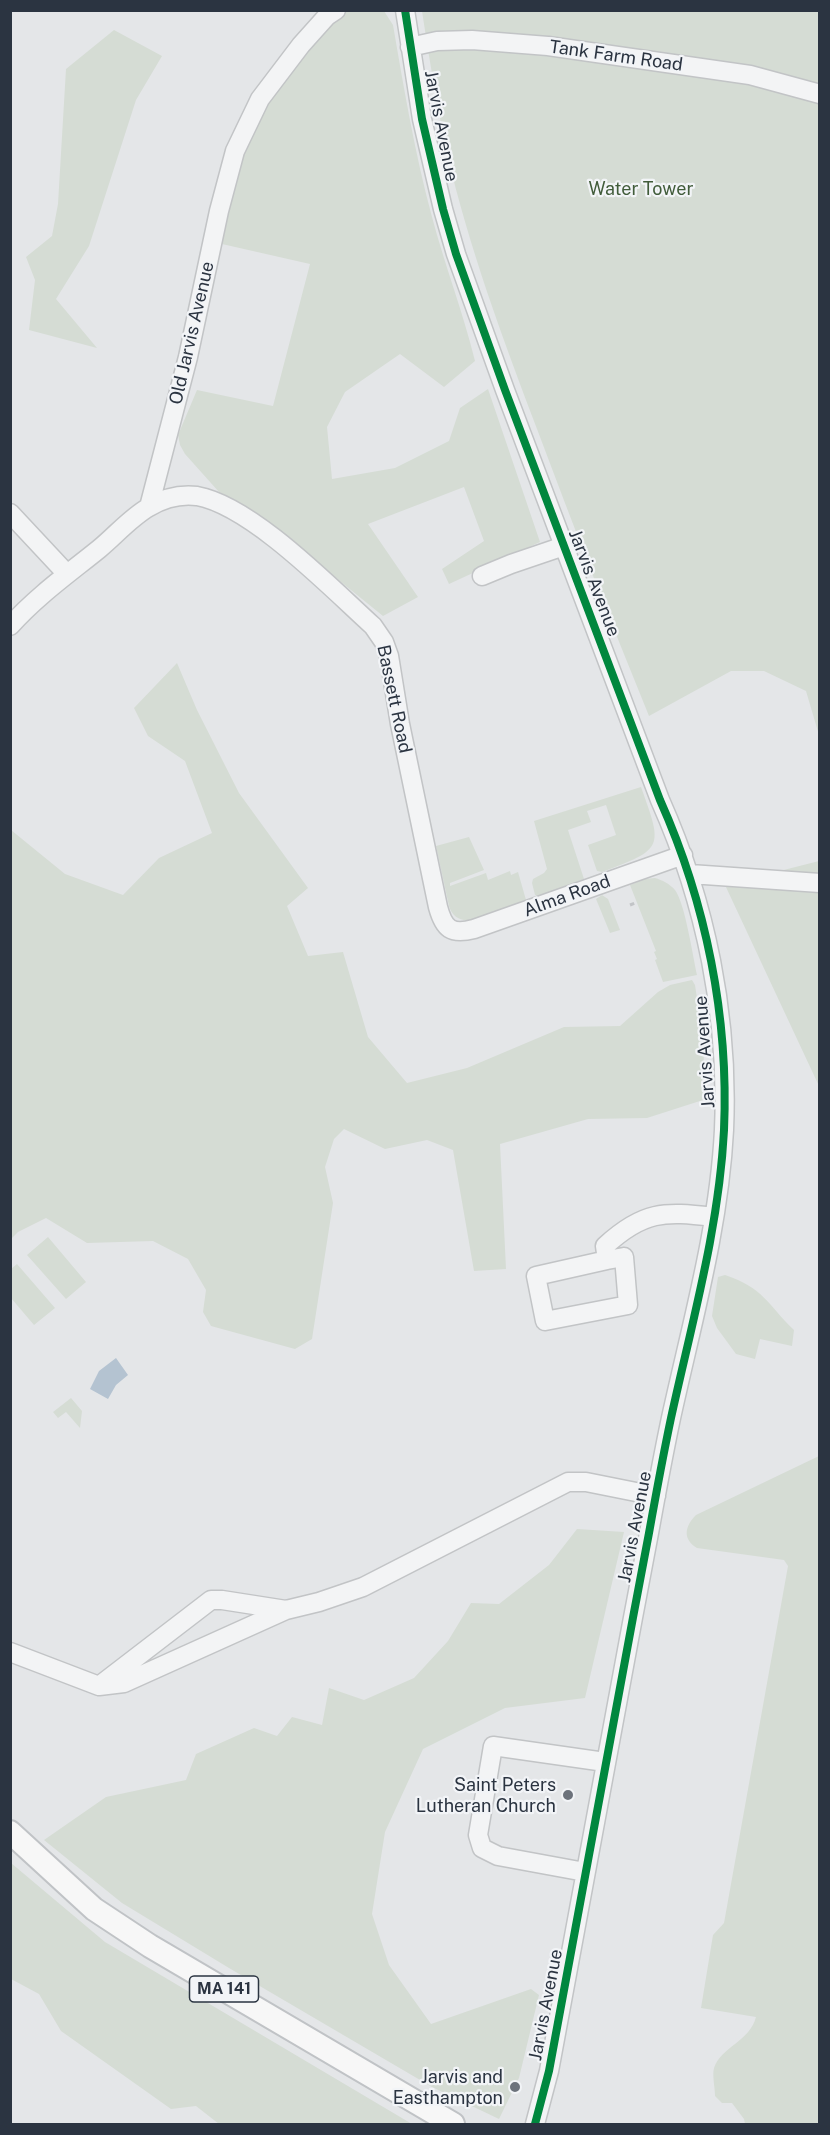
<!DOCTYPE html>
<html>
<head>
<meta charset="utf-8">
<style>
  body { margin:0 }
  #map { position:relative; width:830px; height:2135px; overflow:hidden; background:#e4e6e8; font-family:"Public Sans",sans-serif }
  canvas { display:block }
  .frame { position:absolute; inset:0; border:12px solid #2b3441; pointer-events:none }
</style>
</head>
<body>
<div id="map">
<canvas width="830" height="2135"></canvas>
<div class="frame"></div>
</div>
<script>
const ctx = document.querySelector('canvas').getContext('2d');
ctx.lineJoin = 'round';
function paint(path, color) {
  ctx.fillStyle = color;
  ctx.fill(path, 'evenodd');
}
function strokePath(path, color, width, dash) {
  ctx.strokeStyle = color;
  ctx.lineWidth = width;
  ctx.lineCap = dash ? 'butt' : 'round';
  ctx.setLineDash(dash || []);
  ctx.stroke(path);
}
function write(font, color, halo, rows, align = 'center') {
  ctx.font = font + ' "Public Sans",sans-serif';
  ctx.lineWidth = 4.5;
  ctx.setLineDash([]);
  ctx.textBaseline = 'middle';
  ctx.strokeStyle = halo;
  ctx.fillStyle = color;
  for (const [text, x, y, turn = 0] of rows) {
    ctx.save();
    ctx.translate(x, y);
    ctx.rotate((+turn || 0) * Math.PI / 180);
    ctx.textAlign = isNaN(turn) ? turn : align;
    if (halo) ctx.strokeText(text, 0, 0);
    ctx.fillText(text, 0, 0);
    ctx.restore();
  }
}
const green = new Path2D(`
  M346 11H384L393 25C404 89 415 154 432 217 445 266 463 312 475 361L444 387 400 354 345 392 327 427 332 479 395 468 449 441 460 408 488 389 540 542 449 584 442 569 484 541 464 487 368 524 418 597 383 616 304 552 219 492 185 454 180 445 178 435 197 390 273 406 310 264 222 244C227 202 237 158 256 120 268 97 286 77 302 57 316 40 327 23 346 11Z
  M422 11H819V735L806 691 764 671H731L649 716C610 621 573 525 537 429 503 339 469 248 447 153 437 106 429 58 422 11Z
  M114 30 162 56 136 100 89 246 56 299 97 348 29 330 35 280 26 257 52 236 58 204 66 69Z
  M177 663 197 710 239 793 308 888 287 906 308 956 343 952 368 1037 407 1083 467 1068 564 1027 620 1026 658 992 670 985 692 980 695 985 704 1045 703 1100 647 1118 588 1119 500 1144 506 1269 474 1271 453 1150 427 1140 385 1149 344 1129 334 1139 325 1167 333 1203 312 1339 295 1349 211 1326 203 1312 206 1290 188 1259 153 1241 87 1243 46 1218 18 1232 11 1239V830L65 874 123 895 159 858 212 833 185 761 148 736 134 708Z
  M641 787C663 848 664 849 602 872L597 871 588 845 616 835 606 805 587 811 591 822 568 830 584 879 538 896 535 895 532 883 533 879 544 873 547 869 534 821Z
  M469 837 484 870 450 883V886L486 873 488 880 510 871 511 875 518 872 526 900 470 920C459 921 452 916 449 906L436 846Z
  M819 861V1086L725 885Z
  M655 878C662 880 670 884 675 890 685 903 693 957 697 975L663 982 655 960 657 959 654 952 656 951 630 885 644 879Z
  M602 895 608 899 620 930 610 933 596 899Z
  M48 1237 86 1282 66 1299 27 1255Z
  M17 1264 55 1308 34 1325 11 1298V1269Z
  M725 1275C764 1288 767 1304 794 1330L792 1346 760 1339 755 1359 736 1354 717 1328 712 1316 718 1277Z
  M71 1398 82 1411 80 1428 66 1412 58 1418 53 1412Z
  M819 1456V2124H745L744 2119 732 2103H722L715 2096C715 2088 712 2075 714 2068 721 2047 750 2041 756 2017L701 2008 713 1935 724 1923 788 1566 784 1560 697 1548C682 1539 685 1526 696 1515Z
  M577 1529 624 1532 585 1698 505 1708 423 1749 385 1832 372 1914 389 1965 431 2024 531 1989 539 1995 519 2078 499 2119 432 2087 229 1968 122 1903 44 1840 106 1797 186 1780 196 1754 254 1728 277 1736 292 1717 322 1725 329 1688 364 1700 414 1678 448 1641 471 1603 499 1604 549 1565Z
  M11 1863 105 1942 412 2124H219L196 2106 171 2109 61 2031 39 1994 11 1979Z`);
const water = new Path2D(`
  M116 1358 128 1375 116 1385 108 1399 90 1389 99 1371Z`);
const path = new Path2D(`
  M630 905 635 903`);
const minor = new Path2D(`
  M405 10 422 119 443 209 456 254 505 390 660 800C706 903 729 1017 724 1130 719 1228 692 1322 671 1418 663 1456 656 1494 649 1533 615 1712 582 1891 549 2071L535 2124
  M410 47 437 41 472 40 548 46 750 75 820 94
  M149 507C164 498 180 494 197 496 252 506 331 588 373 626L384 642 389 656 400 724 438 907C444 929 451 935 474 929L683 855
  M10 513 67 574
  M482 576 511 564 564 546
  M10 626C37 596 68 574 99 549 116 535 130 518 149 507L188 357 219 211 235 151 260 99 301 45 327 16 336 10
  M690 874 820 883
  M607 1260 536 1276 545 1321 628 1305 624 1257 607 1260 605 1246C643 1211 664 1211 713 1217
  M286 1610 319 1602 363 1587 568 1482H586L656 1496
  M10 1652 99 1686 124 1683 286 1610 222 1600H211L99 1686
  M585 1872 498 1856 482 1848 478 1835 493 1746 605 1762`);
const major = new Path2D(`
  M10 1832 94 1909 150 1946 453 2124`);
const cycleway = new Path2D(`
  M405 10 422 119 443 209 456 254 505 390 660 800C706 903 729 1017 724 1130 719 1228 692 1322 671 1418 663 1456 656 1494 649 1533 615 1712 582 1891 549 2071L535 2124`);
const markers = [
  [568,1795,6,"#6c727b"],
  [515,2087,6,"#6c727b"]
];
const shields = [
  [224,1989,69]
];
const shieldNames = [
  ["MA 141",224,1989]
];
const streetNames = [
  ["Tank Farm Road",616,56,8],
  ["Jarvis Avenue",441,126,79],
  ["Old Jarvis Avenue",192,333,-77],
  ["Jarvis Avenue",594,583,69],
  ["Bassett Road",394,699,78],
  ["Alma Road",567,896,-20],
  ["Jarvis Avenue",705,1052,-94],
  ["Jarvis Avenue",635,1527,-79],
  ["Jarvis Avenue",546,2005,-79]
];
const parkNames = [
  ["Water Tower",641,189]
];
const poiNames = [
  ["Saint Peters",556,1785],
  ["Lutheran Church",556,1806],
  ["Jarvis and",503,2077],
  ["Easthampton",503,2098]
];
paint(green, '#d5dcd4');
paint(water, '#b4c3d1');
strokePath(minor, '#c2c4c6', 21);
strokePath(major, '#c0c3c6', 26);
strokePath(path, '#c2c4c7', 3, [4.5, 4.5]);
strokePath(minor, '#f3f4f5', 18);
strokePath(major, '#f7f7f7', 22);
strokePath(cycleway, '#00873e', 8);
for (const [x, y, r, color] of markers) {
  const dot = new Path2D();
  dot.arc(x, y, r, 0, 2 * Math.PI);
  ctx.fillStyle = color;
  ctx.fill(dot);
  strokePath(dot, '#f2f4f7', 2);
}
for (const [x, y, w] of shields) {
  const box = new Path2D();
  box.roundRect(x - w / 2, y - 13, w, 26, 4.5);
  ctx.fillStyle = '#f2f4f7';
  ctx.fill(box);
  strokePath(box, '#2b3441', 1.5);
}
write('bold 16px', '#2b3441', null, shieldNames);
write('18px', '#2b3441', '#f2f4f7', streetNames);
write('18px', '#415c3a', '#f2f4f7', parkNames);
write('18px', '#2b3441', '#f2f4f7', poiNames, 'right');
</script>
</body>
</html>
